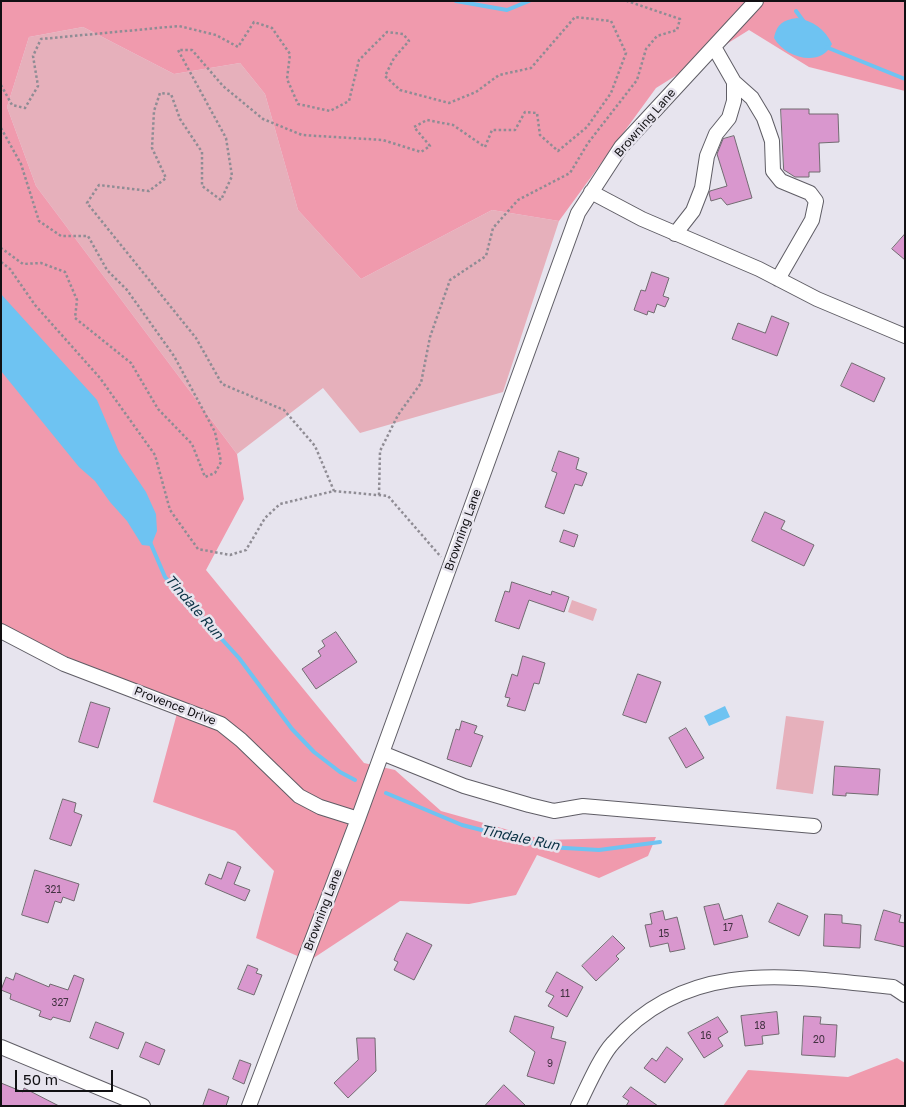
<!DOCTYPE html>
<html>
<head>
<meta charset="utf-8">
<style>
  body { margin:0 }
  #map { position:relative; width:906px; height:1107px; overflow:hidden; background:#e7e4ee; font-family:"Golos Text",sans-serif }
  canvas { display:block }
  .frame { position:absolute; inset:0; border:2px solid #111013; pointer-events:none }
  .scale { position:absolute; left:15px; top:1070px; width:98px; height:22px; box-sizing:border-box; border:2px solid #111013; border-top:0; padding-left:6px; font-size:15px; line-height:18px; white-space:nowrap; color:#111013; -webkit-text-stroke:4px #e7e4ee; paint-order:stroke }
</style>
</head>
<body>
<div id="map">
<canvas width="906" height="1107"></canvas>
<div class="frame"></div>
<div class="scale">50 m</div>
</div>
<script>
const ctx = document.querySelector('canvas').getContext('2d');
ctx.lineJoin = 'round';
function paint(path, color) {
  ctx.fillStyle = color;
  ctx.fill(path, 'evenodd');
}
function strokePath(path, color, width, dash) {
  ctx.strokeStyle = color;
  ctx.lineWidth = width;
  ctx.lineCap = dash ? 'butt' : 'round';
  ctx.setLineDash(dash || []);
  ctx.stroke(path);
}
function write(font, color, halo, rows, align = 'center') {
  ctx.font = font + ' "Golos Text",sans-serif';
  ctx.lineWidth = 5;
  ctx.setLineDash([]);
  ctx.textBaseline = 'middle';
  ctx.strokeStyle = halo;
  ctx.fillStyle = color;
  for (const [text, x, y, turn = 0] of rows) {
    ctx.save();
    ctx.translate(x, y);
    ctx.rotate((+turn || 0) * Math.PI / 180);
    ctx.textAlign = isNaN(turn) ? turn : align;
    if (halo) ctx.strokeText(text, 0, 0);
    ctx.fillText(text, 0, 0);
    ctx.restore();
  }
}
const green = new Path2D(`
  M83 27 174 74 240 63 265 94 298 210 361 279 492 210 559 221 503 392 360 433 323 388 237 454 36 186 7 107 29 37Z
  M572 600 597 609 593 621 568 612Z
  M786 716 824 721 813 794 776 789Z`);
const forest = new Path2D(`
  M1 1H905V91L809 67 749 30 656 88 559 221 492 210 361 279 298 210 265 94 240 63 174 74 83 27 29 37 7 107 36 186 237 454 244 499 206 570 364 763 395 770 441 811 544 840 656 837 648 856 599 878 537 855 516 895 469 904 400 901 309 961 256 938 274 871 235 831 153 802 179 706 1 628Z
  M897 1058 905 1063V1106H723L748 1070 848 1077Z`);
const water = new Path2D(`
  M797 18C813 21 825 29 832 44 821 68 785 58 774 38 777 24 783 20 797 18Z
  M1 294 97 400 119 452 146 492 156 514 157 531 151 546 142 545 127 521 110 502 95 481 79 467 1 371Z
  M725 706 730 717 709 726 704 716Z`);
const stream = new Path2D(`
  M456 1 507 10 529 1
  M796 11 804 22
  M826 47 905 79
  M150 542 165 577 239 658 292 729 314 752 340 772 355 780
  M386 793 462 825 548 847 599 850 660 842`);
const building = new Path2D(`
  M781 109H809V114H838L839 142 819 143 820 172H809V177H795L784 170Z
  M734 136 752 198 727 205 721 198 711 201 709 193 710 191 727 186 717 154 723 139Z
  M905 234V260L892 249Z
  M652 272 669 278 663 296 669 298 665 307 657 304 654 313 648 311 647 315 634 310 641 290 645 291Z
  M772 316 789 323 777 356 732 339 738 323 765 333Z
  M852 363 885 378 874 402 841 386Z
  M559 451 579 458 576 469 587 473 582 486 575 484 564 514 545 507 557 473 552 471Z
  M765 512 785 521 781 529 814 545 804 566 752 541Z
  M564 530 578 535 574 547 560 542Z
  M512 582 551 595 552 591 569 597 564 612 529 600 519 629 495 621 505 591 509 592Z
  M336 632 357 662 316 689 302 669 321 656 318 651 325 646 322 641Z
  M523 656 545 663 539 684 534 683 525 711 507 706 510 698 505 697 512 674 517 676Z
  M638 674 661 682 646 723 623 715Z
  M91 702 110 708 98 748 79 742Z
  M462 721 477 726 474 733 483 736 471 767 447 759 456 729 459 730Z
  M686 728 704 758 686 768 669 738Z
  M835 766 880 769 878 795 846 793V796L833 795Z
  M63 799 76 803 74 812 82 815 71 846 50 839Z
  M228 862 241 867 234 884 250 890 245 901 205 884 209 874 221 879Z
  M35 870 79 884 74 901 63 897 61 903 55 901 48 923 22 915Z
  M778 903 808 916 799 936 769 922Z
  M719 904 724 920 742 915 748 937 714 945 704 907Z
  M884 910 901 915 899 922 905 923V947L875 940Z
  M663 911 665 920 677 917 685 949 670 952 668 943 650 947 645 925 652 924 650 914Z
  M825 914 842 915V923L861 925 860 948 824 946Z
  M407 933 432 945 414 980 394 970 398 962 394 960 397 953Z
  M613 936 625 948 616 956 619 959 596 981 582 966Z
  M248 965 258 969 256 973 262 975 254 995 238 989Z
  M557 972 583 987 567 1017 548 1006 554 996 546 992Z
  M16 973 49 987 50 984 68 990 74 975 84 979 70 1022 53 1017 51 1020 39 1016 41 1011 10 999 11 994 1 990 6 977 13 980Z
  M777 1012 779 1034 762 1036 763 1044 745 1046 741 1016Z
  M515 1016 554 1027 551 1038 566 1042 554 1084 527 1076 535 1052 510 1032Z
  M804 1016 821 1017 820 1024 837 1025 835 1057 802 1055Z
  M718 1017 728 1032 718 1038 723 1046 704 1058 688 1033Z
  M96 1022 124 1033 118 1049 90 1038Z
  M357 1038H375L376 1071 348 1098 334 1083 358 1060Z
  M146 1042 165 1050 159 1065 140 1057Z
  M667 1047 683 1059 665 1083 644 1068 652 1058 656 1061Z
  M240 1060 251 1064 244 1084 233 1079Z
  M1 1083 23 1092 24 1088 59 1106H1Z
  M504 1085 526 1106H485Z
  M631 1087 658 1106H626L629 1101 623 1097Z
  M209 1089 229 1097 226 1106H203Z`);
const path = new Path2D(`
  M1 85 12 105 25 108 38 86 33 56 41 39 179 26 216 35 238 47 254 22 272 28 290 54 287 79 298 104 330 111 349 101 359 60 387 32 403 34 409 41 394 58 385 76 400 90 449 103 476 92 499 75 531 68 575 17 611 21 626 53 611 93 587 127 558 151 540 135 537 113 525 112 515 130H492L485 147 453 125 427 120 414 127 430 146 421 152 383 140 302 135 263 119 223 86 192 50H178L226 138 232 176 221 200 202 186V152L180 119 171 94 160 93 154 111 152 148 166 178 149 191 99 185 87 203 196 338 222 384 284 410 315 446 334 491
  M1 128 21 164 39 221 61 236H88L107 270 127 290 174 356 215 432 221 462 215 473 205 477 192 444 158 409 131 363 75 318 77 300 65 272 41 263 23 264 1 248
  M1 262 10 269 35 305 100 378 155 455 170 510 198 549 230 555 246 550 265 518 280 504 334 491 388 496 441 557
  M379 495 380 451 398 415 421 383 430 337 450 280 486 256 493 228 518 200 570 173 588 143 637 80 646 49 657 36 677 30 680 19 627 1`);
const minor = new Path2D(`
  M714 47 734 82 752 98 764 118 772 141 773 171 781 181 810 193 816 201 812 220 778 279
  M591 192 642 219 759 269 817 299 905 336
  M675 234 693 211 702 188 707 156 716 134 729 118 734 101V82
  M1 631 64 664 221 724 241 740 299 796 320 807 358 819
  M382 753 464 786 529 805 554 811 583 806 814 826
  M1 1047 143 1106
  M249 1106 358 819 578 213 621 147 756 1
  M578 1106C587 1088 600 1057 613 1043 689 956 792 977 893 987L905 995`);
const numberNames = [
  ["321",53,890],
  ["17",728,928],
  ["15",664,934],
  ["11",565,994],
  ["327",60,1003],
  ["18",760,1026],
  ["16",706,1036],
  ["20",819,1040],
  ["9",550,1064]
];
const streetNames = [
  ["Browning Lane",645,123,-49],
  ["Browning Lane",463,530,-70],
  ["Provence Drive",175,706,21],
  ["Browning Lane",323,910,-69]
];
const waterNames = [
  ["Tindale Run",194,607,49],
  ["Tindale Run",520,838,12]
];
paint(green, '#e6b0bb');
paint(forest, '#f09aad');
paint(water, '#6ec3f2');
strokePath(stream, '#6ec3f2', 4);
paint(building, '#d997ce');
strokePath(building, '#726b71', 1);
strokePath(minor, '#5f5d65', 16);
strokePath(path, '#8f8c94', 2.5, [2.5, 2.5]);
strokePath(minor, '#fff', 14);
write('10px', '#433242', null, numberNames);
write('12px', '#111013', '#e7e4ee', streetNames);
write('italic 14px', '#093043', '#e7e4ee', waterNames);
</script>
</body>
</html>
